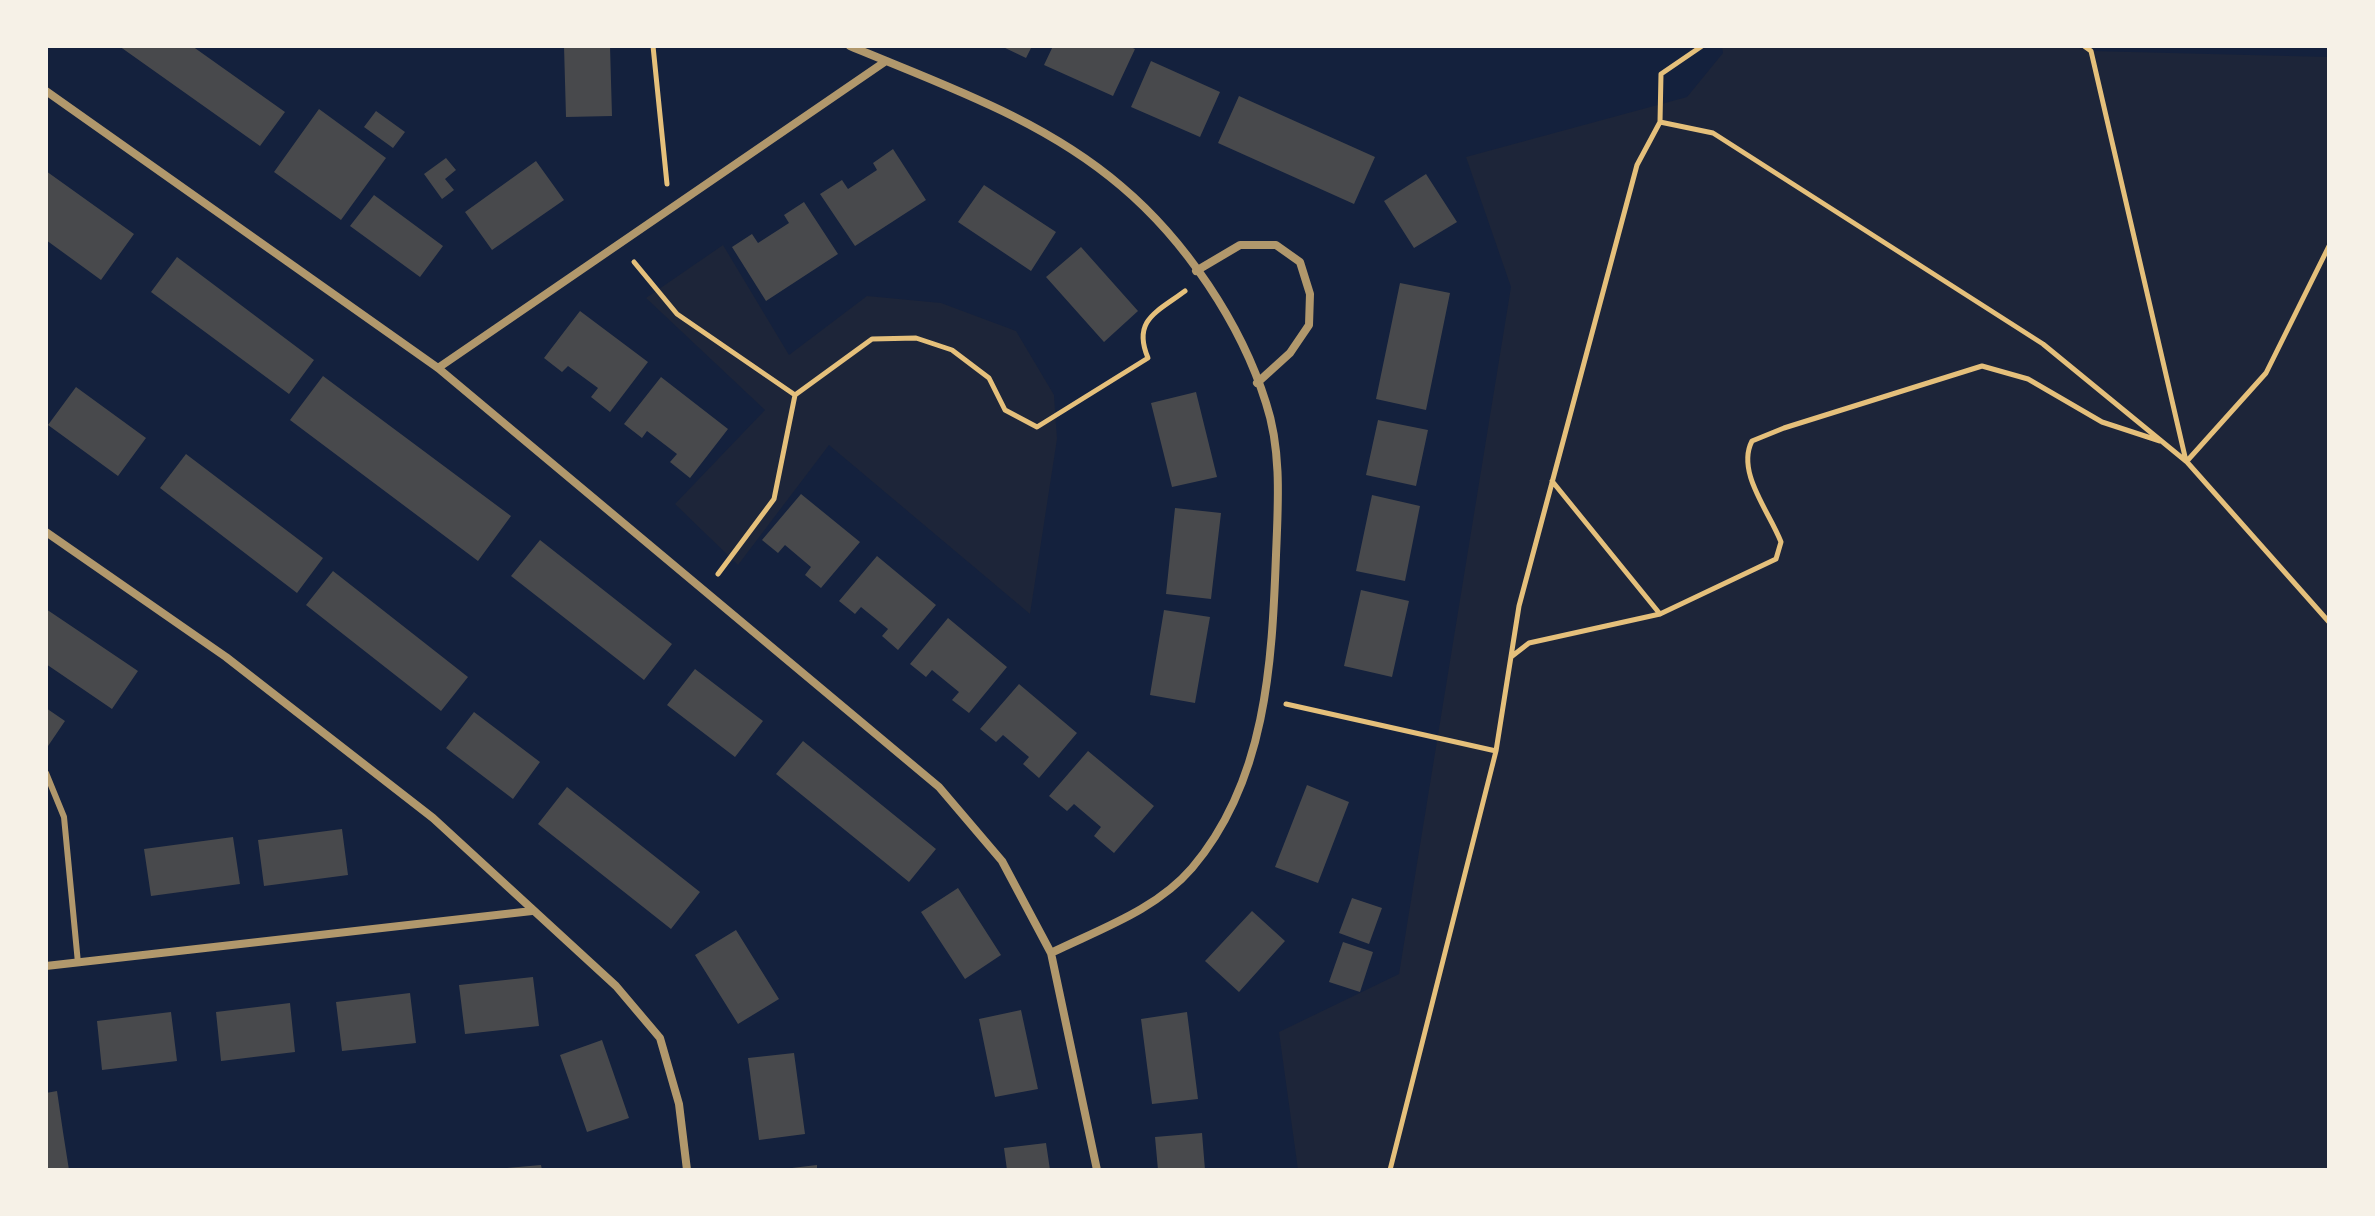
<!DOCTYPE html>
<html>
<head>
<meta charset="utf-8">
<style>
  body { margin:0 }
  #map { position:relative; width:2375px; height:1216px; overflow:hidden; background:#14213d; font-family:Overpass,sans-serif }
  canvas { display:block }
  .frame { position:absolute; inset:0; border:48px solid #f6f1e7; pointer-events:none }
</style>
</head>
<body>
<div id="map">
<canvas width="2375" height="1216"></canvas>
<div class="frame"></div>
</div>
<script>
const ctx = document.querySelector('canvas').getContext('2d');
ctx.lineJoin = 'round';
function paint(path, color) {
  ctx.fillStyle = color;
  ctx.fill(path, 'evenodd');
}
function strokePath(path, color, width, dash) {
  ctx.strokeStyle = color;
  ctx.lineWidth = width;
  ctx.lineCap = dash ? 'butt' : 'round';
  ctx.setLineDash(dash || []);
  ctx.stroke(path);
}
const green = new Path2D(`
  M1722 46H2071L2091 51 2329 57V1170H1298L1279 1032 1399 974 1511 287 1466 157 1687 97 1723 53Z
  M723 245 789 355 867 296 941 303 1016 331 1054 395 1057 439 1030 614 829 445 738 565 675 504 765 410 646 298Z`);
const building = new Path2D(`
  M119 46H192L285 112 260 146Z
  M564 46H610L612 116 566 117Z
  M1001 46H1032L1026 58Z
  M1053 46H1128L1135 49 1113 96 1044 65Z
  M1151 61 1220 92 1200 137 1131 107Z
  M1239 96 1375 157 1354 204 1218 143Z
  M319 109 386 158 341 220 274 172Z
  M376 111 405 132 393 148 364 127Z
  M893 149 926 200 855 246 820 194 842 180 848 189 877 170 873 163Z
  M446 158 456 170 445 179 454 190 442 199 424 174Z
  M536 161 564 200 492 250 465 212Z
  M46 171 134 234 101 280 46 240Z
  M1426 174 1457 222 1414 248 1384 201Z
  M984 185 1056 232 1031 271 958 222Z
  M374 195 443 246 420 277 350 226Z
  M804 202 838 254 766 301 732 247 752 234 758 243 789 223 784 215Z
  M1081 247 1138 311 1104 342 1046 277Z
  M177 257 314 360 289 394 151 292Z
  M1400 283 1450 293 1426 410 1376 399Z
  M580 311 648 362 610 412 591 397 598 388 568 366 562 372 544 358Z
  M323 376 511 516 478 561 290 420Z
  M661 377 728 429 690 478 670 462 677 454 647 431 642 438 624 424Z
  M76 387 146 438 118 476 48 425Z
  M1196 392 1217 477 1172 487 1151 403Z
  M1378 420 1428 430 1416 486 1366 475Z
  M186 454 323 558 297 593 160 488Z
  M801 494 860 542 821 588 805 575 811 567 785 545 778 553 762 540Z
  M1372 495 1420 506 1405 581 1356 571Z
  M1175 508 1221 513 1211 599 1166 594Z
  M540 540 672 644 644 680 511 576Z
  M877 556 936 605 898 650 882 636 888 629 861 607 855 614 839 601Z
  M333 571 468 677 441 711 306 605Z
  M1361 590 1409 601 1392 677 1344 666Z
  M46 609 138 671 112 709 46 664Z
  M1164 610 1210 617 1195 703 1150 695Z
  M948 618 1007 667 969 713 952 700 959 692 932 670 926 677 910 664Z
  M695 669 763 721 735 757 667 705Z
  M1019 684 1077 733 1039 778 1023 764 1029 757 1003 735 996 742 980 729Z
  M46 708 65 721 46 749Z
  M474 712 540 762 513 799 446 748Z
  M803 741 936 849 909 882 776 774Z
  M1088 751 1154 806 1114 853 1094 836 1101 827 1074 804 1067 811 1049 796Z
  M1307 785 1349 802 1318 883 1275 867Z
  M567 787 700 892 671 929 538 824Z
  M342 829 348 875 264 886 258 840Z
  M233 837 240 884 151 896 144 849Z
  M958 888 1001 955 965 979 921 912Z
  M1352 898 1382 908 1369 944 1339 933Z
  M1252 911 1285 941 1239 992 1205 961Z
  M736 930 779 999 738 1024 695 955Z
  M1343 942 1373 952 1360 992 1329 982Z
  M533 977 539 1026 465 1034 459 985Z
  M410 993 416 1043 342 1051 336 1002Z
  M290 1003 295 1052 221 1061 216 1012Z
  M1021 1010 1038 1089 995 1097 979 1019Z
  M171 1012 177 1061 102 1070 97 1021Z
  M1187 1012 1198 1099 1152 1104 1141 1019Z
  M602 1040 629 1118 587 1132 560 1055Z
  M794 1053 805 1134 759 1140 748 1058Z
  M57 1091 63 1132 69 1170H46V1093Z
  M1202 1133 1205 1170H1158L1155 1137Z
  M1046 1143 1050 1170H1007L1004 1148Z
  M541 1165 542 1170H507V1168Z
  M817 1165V1170H792V1168Z`);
const path = new Path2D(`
  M653 46 667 184
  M2084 46 2091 51 2186 461
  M1660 122 1661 74 1702 46
  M634 262 677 314 795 395
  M2187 461 2266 373 2329 246
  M1552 481 1660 614
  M718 574 774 499 795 395 872 339 916 338 952 350 989 378 1005 410 1037 427 1148 358C1132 320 1157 312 1185 291
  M1511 657 1529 643 1660 614 1776 559 1781 542C1769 511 1736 472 1752 441L1784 428 1982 366 2028 379 2102 422 2160 441
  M1286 704 1496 751
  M1390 1170 1496 751 1519 606 1637 165 1660 122 1713 133 2043 344 2187 462 2329 622`);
const service = new Path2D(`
  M46 773 64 817 78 963`);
const minor = new Path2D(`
  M850 46C943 85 1043 119 1121 186 1185 240 1241 323 1266 403 1282 451 1278 505 1276 555 1272 664 1266 781 1192 868 1156 910 1100 929 1051 953
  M46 91 438 368 939 787 1002 861 1051 953 1097 1170
  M1196 271 1240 245H1276L1300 262 1310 294 1309 325 1290 353 1257 383
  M438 368 886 61
  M46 532 226 657 433 818 616 986 660 1038 679 1104 687 1170
  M46 966 532 911`);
paint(green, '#1d2539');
paint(building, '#48494c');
strokePath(path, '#e5c07b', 5);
strokePath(service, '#b1986c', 6);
strokePath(minor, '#b1986c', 8);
</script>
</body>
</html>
